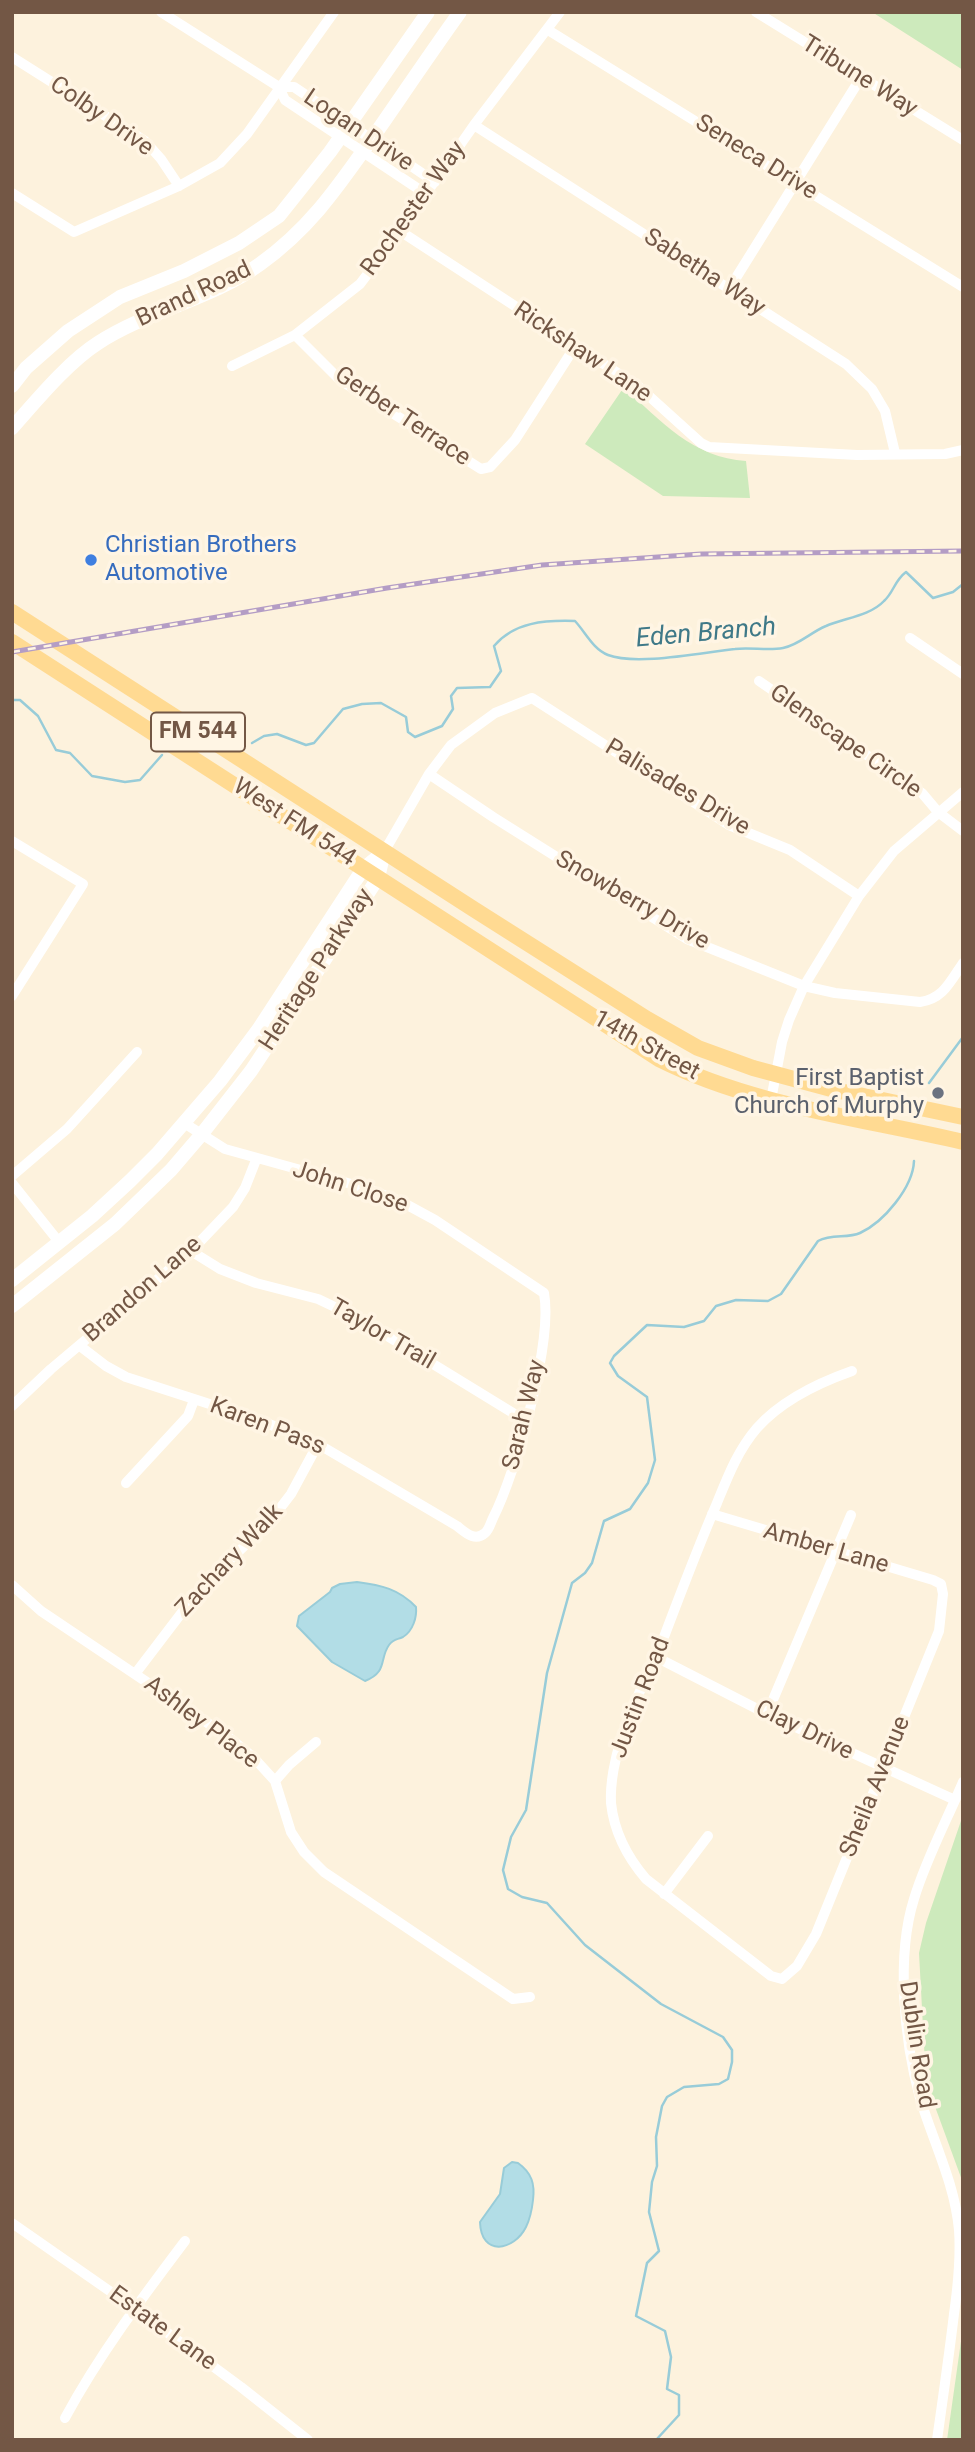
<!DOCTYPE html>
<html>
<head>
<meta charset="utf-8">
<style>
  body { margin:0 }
  #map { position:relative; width:975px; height:2452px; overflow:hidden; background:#fdf2dd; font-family:Roboto,sans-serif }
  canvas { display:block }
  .frame { position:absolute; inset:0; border:14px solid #735745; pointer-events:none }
</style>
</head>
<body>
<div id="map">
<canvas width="975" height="2452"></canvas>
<div class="frame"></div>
</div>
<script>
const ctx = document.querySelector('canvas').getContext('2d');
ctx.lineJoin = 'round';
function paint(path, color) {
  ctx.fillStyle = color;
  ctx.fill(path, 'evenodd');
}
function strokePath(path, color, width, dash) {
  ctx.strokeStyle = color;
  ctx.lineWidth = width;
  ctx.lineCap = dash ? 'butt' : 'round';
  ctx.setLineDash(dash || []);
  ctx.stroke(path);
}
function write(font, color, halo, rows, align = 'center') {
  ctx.font = font + ' Roboto,sans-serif';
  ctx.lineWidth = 7;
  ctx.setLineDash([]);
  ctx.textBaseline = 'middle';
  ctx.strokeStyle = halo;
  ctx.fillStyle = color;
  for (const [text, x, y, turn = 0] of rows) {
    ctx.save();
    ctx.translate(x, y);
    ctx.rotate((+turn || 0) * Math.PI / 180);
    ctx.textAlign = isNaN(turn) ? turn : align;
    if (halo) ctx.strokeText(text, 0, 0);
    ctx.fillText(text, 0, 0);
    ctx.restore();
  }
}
const green = new Path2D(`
  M872 12H963V70Z
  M624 387C660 421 694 458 746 461L750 498 663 496 585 444Z
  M963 1815V2183L926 2082 919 1953 926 1923Z
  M963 2327V2440H947Z`);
const water = new Path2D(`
  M357 1582C381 1585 399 1589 416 1607 417 1617 413 1631 403 1637 397 1640 394 1638 389 1645 379 1659 388 1672 365 1681L332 1662 297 1626 299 1616 330 1592 332 1588 340 1584Z
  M512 2162 518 2163C532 2173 535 2184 533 2200 532 2209 530 2219 526 2227 514 2251 481 2257 480 2222L500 2194 504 2168Z`);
const stream = new Path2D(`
  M12 700H20L38 716 56 750 70 753 92 776 125 782 140 780 162 755
  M252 743 264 736 277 734 306 745 314 743 343 709 362 704 381 703 406 717 408 732 415 737 442 726 453 709 451 696 457 688 490 687 501 671 494 646C514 622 545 620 575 621 586 633 593 649 608 655 637 666 704 652 735 649 751 647 768 651 783 648 799 645 811 632 826 626 844 618 870 616 884 601 894 592 894 581 906 572L933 598 953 592 963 584
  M929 1083 963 1037
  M656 2440 679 2415V2395L667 2389 671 2357 665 2331 636 2316 647 2263 659 2251 649 2212 652 2182 657 2166 656 2137 662 2106 667 2097 684 2087 719 2084 728 2079 732 2062V2050L723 2037 661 2004 585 1945 547 1903 522 1897 508 1889 503 1870 511 1837 526 1810 547 1673 572 1583 585 1573 592 1563 604 1521 630 1509 648 1483 655 1460 647 1397 618 1376 610 1363 614 1356 647 1325 684 1327 704 1321 716 1306 736 1300 768 1301 781 1294 818 1241C832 1233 847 1239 860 1233 884 1222 913 1187 914 1161`);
const street = new Path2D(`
  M161 12 279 87 285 100 426 194
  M756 12 963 140
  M548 30 963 287
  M12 57 145 141 161 159 179 186
  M279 87H294L435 182
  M474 125 846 364 872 389 885 411 895 453
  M12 193 74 232 179 186 220 163 247 134 334 12
  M400 231 639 387 701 443 709 447 857 455 945 454 963 450
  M729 289 860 79
  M295 335 340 380 481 469 490 467 515 440 576 345
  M232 366 295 335 360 284 400 231 474 125 560 12
  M910 638 963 674
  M759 681 922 793 938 812 963 831
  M429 774 493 817 687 939 804 986 835 993 920 1002C943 999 950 982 963 963
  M12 841 83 884 12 996
  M384 852 429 774 451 745 495 713 532 698 729 825 790 850 859 896
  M771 1100 782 1042 789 1020 804 986 859 896 894 851 963 792
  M12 1176 67 1129 137 1052
  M12 1183 59 1242
  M191 1251 220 1269 256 1283 318 1299 358 1318 526 1421
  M80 1346 106 1366 126 1377 259 1420 318 1444 457 1526C466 1533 475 1542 485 1533 489 1530 491 1522 493 1518 516 1473 553 1342 544 1293L435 1220 400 1201 362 1187 225 1149 184 1123
  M12 1406 51 1369 191 1251 233 1207 245 1188 256 1160
  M126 1483 188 1416 194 1400
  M712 1514 933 1580 941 1584 943 1594 939 1631 816 1934 797 1966 782 1979 771 1976 646 1879C628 1858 614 1831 611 1803 610 1783 615 1758 621 1740 632 1704 650 1671 664 1637 681 1592 698 1547 717 1503 728 1476 738 1450 757 1428 781 1401 818 1383 852 1371
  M12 1585 41 1611 227 1736 254 1758 275 1781 291 1832 304 1852 324 1872 513 1999 530 1997
  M656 1657 767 1714 955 1800
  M135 1674 199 1590 271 1520 291 1494 318 1444
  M767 1714 851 1515
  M275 1781 289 1765 316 1742
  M664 1894 708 1836
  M12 2223 134 2308 241 2387 308 2440
  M65 2418C99 2355 142 2298 185 2241
  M937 2440C943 2398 949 2356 954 2314 958 2286 961 2258 959 2230 955 2184 933 2141 920 2098 904 2040 896 1956 914 1899 926 1859 947 1820 963 1782`);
const secondary = new Path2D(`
  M12 386 26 368 68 331 120 297 184 271 239 243 279 216 330 152 428 12
  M12 428C36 401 68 362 98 343 149 310 212 299 260 264 313 226 341 182 378 130 405 91 432 51 460 12
  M12 1280 92 1216 130 1181 157 1154 220 1081 258 1030 363 869 384 852
  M12 1306 115 1224 171 1170 201 1135 251 1071 318 970 378 878 384 852`);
const primary = new Path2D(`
  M12 612 475 910 647 1019 698 1048 753 1068 835 1090 963 1117
  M12 642 659 1059C753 1106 861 1118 963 1142`);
const rail = new Path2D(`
  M12 652 387 588 542 565 701 554 963 551`);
const markers = [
  [91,560,7,"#3f7fe0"],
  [938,1093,7,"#6b7280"]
];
const shields = [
  [198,732,94]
];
const shieldNames = [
  ["FM 544",198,732]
];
const streetNames = [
  ["Tribune Way",859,77,32],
  ["Colby Drive",101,117,35],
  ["Logan Drive",358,131,34],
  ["Seneca Drive",756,158,32],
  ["Rochester Way",414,209,-54],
  ["Sabetha Way",704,273,33],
  ["Brand Road",194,295,-25],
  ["Rickshaw Lane",582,353,34],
  ["Gerber Terrace",402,417,34],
  ["Glenscape Circle",845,742,35],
  ["Palisades Drive",677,788,31],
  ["West FM 544",294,823,33],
  ["Snowberry Drive",632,901,30],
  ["Heritage Parkway",317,970,-57],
  ["14th Street",646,1046,29],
  ["John Close",350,1188,18],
  ["Brandon Lane",143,1290,-41],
  ["Taylor Trail",382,1335,30],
  ["Sarah Way",525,1415,-76],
  ["Karen Pass",267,1427,21],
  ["Amber Lane",826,1549,16],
  ["Zachary Walk",230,1561,-47],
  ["Justin Road",641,1698,-69],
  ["Ashley Place",201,1723,37],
  ["Clay Drive",804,1731,26],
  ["Sheila Avenue",876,1787,-68],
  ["Dublin Road",916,2045,81],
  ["Estate Lane",162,2329,36]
];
const shopNames = [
  ["Christian Brothers",105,546],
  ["Automotive",105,574]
];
const worshipNames = [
  ["First Baptist",924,1079],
  ["Church of Murphy",924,1107]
];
const waterNames = [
  ["Eden Branch",706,634,-5]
];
paint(green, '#cdeabc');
paint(water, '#b2dde6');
strokePath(water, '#98ccd8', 2);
strokePath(stream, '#98ccd8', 2.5);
strokePath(street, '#fff', 10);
strokePath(secondary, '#fff', 14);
strokePath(primary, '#ffda92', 16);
strokePath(rail, '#b49dc5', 5);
strokePath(rail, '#fff5e4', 2.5, [8]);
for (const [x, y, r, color] of markers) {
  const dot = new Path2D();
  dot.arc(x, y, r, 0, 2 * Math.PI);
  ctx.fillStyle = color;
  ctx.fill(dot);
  strokePath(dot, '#fff5e4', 2.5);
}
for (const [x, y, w] of shields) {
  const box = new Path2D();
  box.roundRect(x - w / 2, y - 19.5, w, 39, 5);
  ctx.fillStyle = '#fff5e4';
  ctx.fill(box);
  strokePath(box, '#735745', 2);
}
write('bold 23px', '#735745', null, shieldNames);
write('24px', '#735745', '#fff5e4', streetNames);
write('24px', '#366cbe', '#fff5e4', shopNames, 'left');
write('24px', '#5b616d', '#fff5e4', worshipNames, 'right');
write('italic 26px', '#3f7988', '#fff5e4', waterNames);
</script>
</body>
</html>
